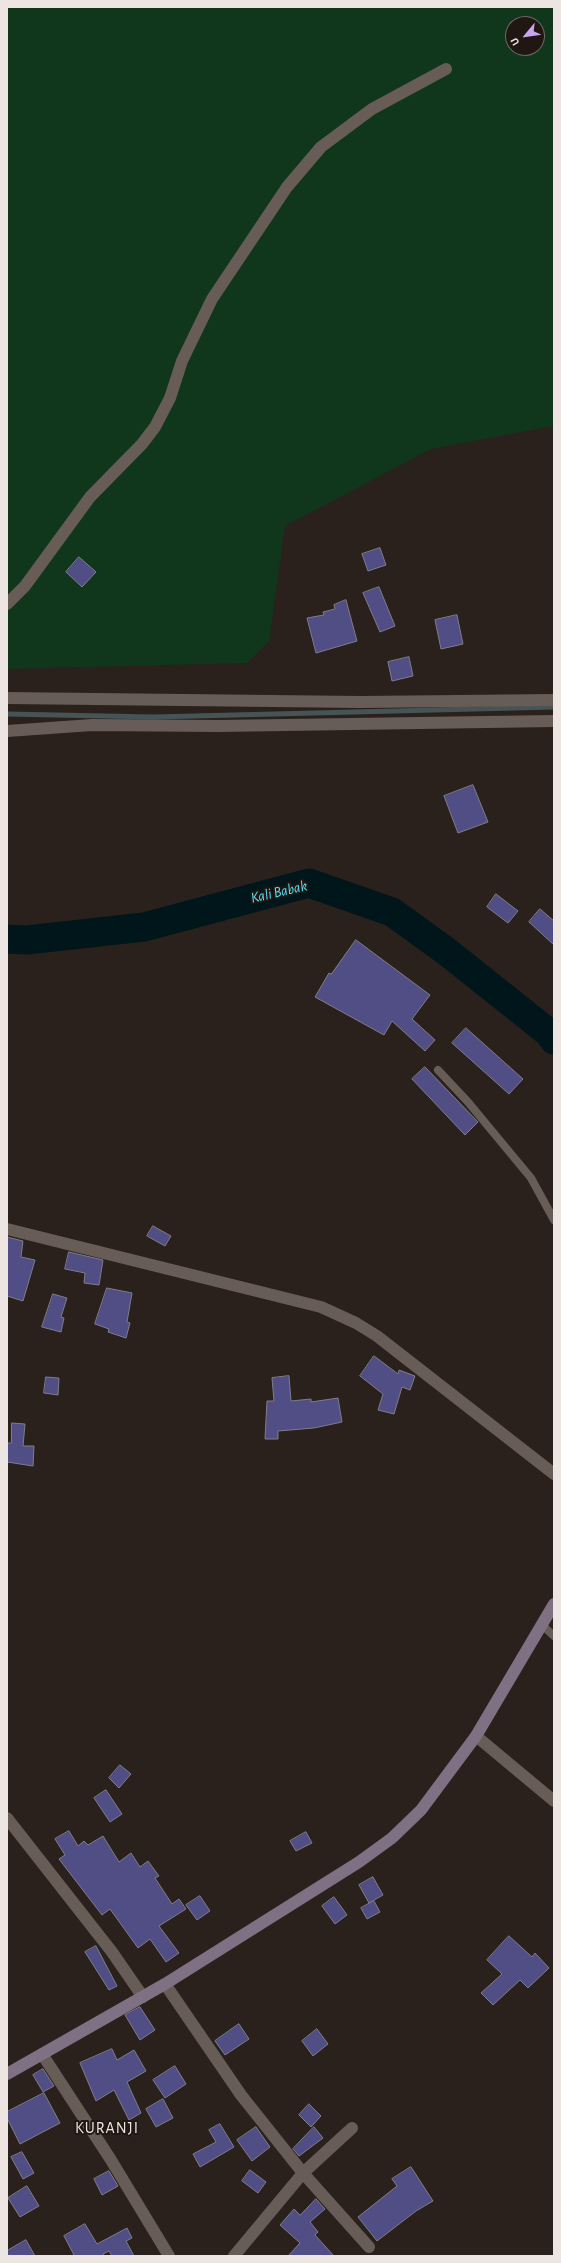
<!DOCTYPE html>
<html>
<head>
<meta charset="utf-8">
<style>
  body { margin:0 }
  #map { position:relative; width:561px; height:2263px; overflow:hidden; background:#2a211c; font-family:"Alegreya Sans",sans-serif }
  canvas { display:block }
  .frame { position:absolute; inset:0; border:8px solid #ece5e2; pointer-events:none }
  .north { position:absolute; left:505px; top:16px; width:40px; height:40px; box-sizing:border-box; background:#201713; border:1px solid #726966; border-radius:50%; rotate:241deg; font-size:11px; font-weight:700; line-height:16px; text-align:center; color:#ece5e2 }
  .north::after { content:''; display:block; margin:auto; width:14px; height:18px; background:#c9a5ee; clip-path:polygon(50% 0,100% 100%,50% 72%,0 100%) }
</style>
</head>
<body>
<div id="map">
<canvas width="561" height="2263"></canvas>
<div class="frame"></div>
<div class="north">U</div>
</div>
<script>
const ctx = document.querySelector('canvas').getContext('2d');
ctx.lineJoin = 'round';
function paint(path, color) {
  ctx.fillStyle = color;
  ctx.fill(path, 'evenodd');
}
function strokePath(path, color, width, dash) {
  ctx.strokeStyle = color;
  ctx.lineWidth = width;
  ctx.lineCap = dash ? 'butt' : 'round';
  ctx.setLineDash(dash || []);
  ctx.stroke(path);
}
function write(font, color, halo, rows, align = 'center') {
  ctx.font = font + ' "Alegreya Sans",sans-serif';
  ctx.lineWidth = 4;
  ctx.setLineDash([]);
  ctx.textBaseline = 'middle';
  ctx.strokeStyle = halo;
  ctx.fillStyle = color;
  for (const [text, x, y, turn = 0] of rows) {
    ctx.save();
    ctx.translate(x, y);
    ctx.rotate((+turn || 0) * Math.PI / 180);
    ctx.textAlign = isNaN(turn) ? turn : align;
    if (halo) ctx.strokeText(text, 0, 0);
    ctx.fillText(text, 0, 0);
    ctx.restore();
  }
}
const green = new Path2D(`
  M7 7H554V426L431 449 285 526 269 641 247 663 7 669ZM513 24H537V48H513Z`);
const stream = new Path2D(`
  M7 714 154 717 554 707`);
const river = new Path2D(`
  M7 939 27 940 144 927 309 883 392 912 446 951 549 1033 554 1040`);
const building = new Path2D(`
  M380 548 386 565 368 571 362 554Z
  M79 557 96 572 82 587 66 572Z
  M379 587 395 626 380 632 363 593Z
  M346 600 357 641 316 653 307 618 324 615 323 612 335 609 334 605Z
  M457 615 463 644 441 649 435 620Z
  M409 657 413 676 392 681 388 662Z
  M473 785 488 822 458 833 444 796Z
  M496 894 518 911 508 923 487 907Z
  M540 909 554 921V945L529 922Z
  M356 940 430 995 412 1019 435 1040 425 1051 392 1021 384 1035 315 997 329 973 331 974Z
  M466 1028 523 1079 509 1094 452 1043Z
  M425 1067 478 1122 465 1135 412 1079Z
  M153 1226 171 1236 165 1246 147 1236Z
  M7 1237 23 1241 21 1257 35 1260 23 1301 7 1296Z
  M69 1252 103 1260 99 1285 84 1283 85 1273 65 1269Z
  M107 1288 132 1293 127 1322 130 1323 126 1338 108 1332 109 1329 95 1324Z
  M53 1294 67 1298 61 1317 64 1318 61 1332 42 1327Z
  M374 1356 398 1374 399 1370 415 1376 410 1390 402 1387 394 1414 378 1410 383 1394 360 1376Z
  M289 1376 291 1401 311 1399V1402L338 1398 342 1422 314 1428 278 1431V1439H265L267 1401H274L272 1378Z
  M46 1377 59 1378 58 1395 44 1393Z
  M12 1423 25 1424 23 1446H34L33 1466 7 1462V1443H11Z
  M120 1765 131 1774 119 1788 109 1778Z
  M106 1790 122 1814 110 1822 94 1798Z
  M69 1831 78 1846 84 1841 88 1845 103 1836 119 1862 131 1853 140 1867 148 1861 159 1876 155 1878 172 1904 179 1899 186 1909 159 1926 179 1953 166 1962 150 1939 138 1948 110 1909 102 1915 59 1859 65 1855 55 1839Z
  M306 1832 312 1843 296 1851 290 1841Z
  M373 1877 383 1895 369 1903 359 1885Z
  M200 1896 210 1911 197 1920 186 1905Z
  M334 1897 347 1915 335 1924 322 1906Z
  M374 1901 380 1912 367 1919 361 1908Z
  M509 1936 532 1957 535 1953 549 1968 528 1988 520 1980 493 2005 481 1993 502 1974 487 1960Z
  M96 1946 117 1986 109 1990 85 1952Z
  M140 2007 155 2030 140 2040 125 2015Z
  M239 2024 249 2039 225 2055 215 2041Z
  M317 2029 328 2044 313 2056 302 2041Z
  M112 2049 117 2060 134 2050 146 2071 127 2082 141 2113 129 2120 114 2090 96 2101 80 2063Z
  M175 2066 186 2084 165 2098 153 2080Z
  M43 2069 54 2086 43 2092 33 2075Z
  M44 2093 60 2123 20 2144 7 2118V2112Z
  M163 2099 173 2118 156 2127 146 2109Z
  M309 2104 321 2116 311 2127 299 2115Z
  M220 2124 234 2147 200 2167 193 2154 216 2142 209 2130Z
  M256 2127 270 2147 252 2161 237 2140Z
  M314 2127 323 2138 299 2156 293 2149Z
  M22 2152 34 2173 23 2179 11 2157Z
  M411 2167 433 2201 416 2211 377 2241 358 2217 397 2186 392 2179Z
  M250 2170 266 2182 258 2193 242 2181Z
  M109 2171 118 2186 102 2195 94 2179Z
  M27 2186 39 2206 20 2217 8 2198Z
  M316 2199 325 2209 310 2222 318 2232 315 2235 334 2256H288L300 2243 280 2225 294 2209 300 2215Z
  M85 2224 97 2244 127 2228 132 2238 126 2241 134 2256H112L109 2251 103 2254 104 2256H72L74 2255 64 2236Z
  M26 2240 35 2256H7V2251Z`);
const lane = new Path2D(`
  M438 1070 468 1102 531 1178 554 1220
  M542 1625 554 1636`);
const street = new Path2D(`
  M7 604 25 586 90 497 142 444 155 427 170 398 182 361 212 299 287 187 321 147 372 109 446 69
  M7 698 360 702 554 700
  M7 731 92 725 218 726 554 721
  M7 1229 321 1307 356 1323 377 1336 554 1474
  M476 1736 554 1801
  M7 1818 112 1952 143 1997
  M165 1984 241 2095 303 2173 369 2247
  M42 2054 111 2160 169 2256
  M234 2256 303 2173 352 2128`);
const secondary = new Path2D(`
  M7 2074 165 1984 359 1862 392 1838 421 1810 476 1736 554 1604`);
const waterNames = [
  ["Kali Babak",279,892,-13]
];
const quarterNames = [
  ["KURANJI",107,2128]
];
paint(green, '#10361c');
strokePath(stream, '#475456', 5);
strokePath(river, '#00161a', 29);
paint(building, '#514d85');
strokePath(building, '#7e7e8a', 1);
strokePath(lane, '#675c56', 8);
strokePath(street, '#675c56', 12);
strokePath(secondary, '#807084', 12);
write('italic 15px', '#57e1f3', '#201713', waterNames);
ctx.letterSpacing = '1px';
write('16px', '#ece5e2', '#201713', quarterNames);
ctx.letterSpacing = '0px';
</script>
</body>
</html>
